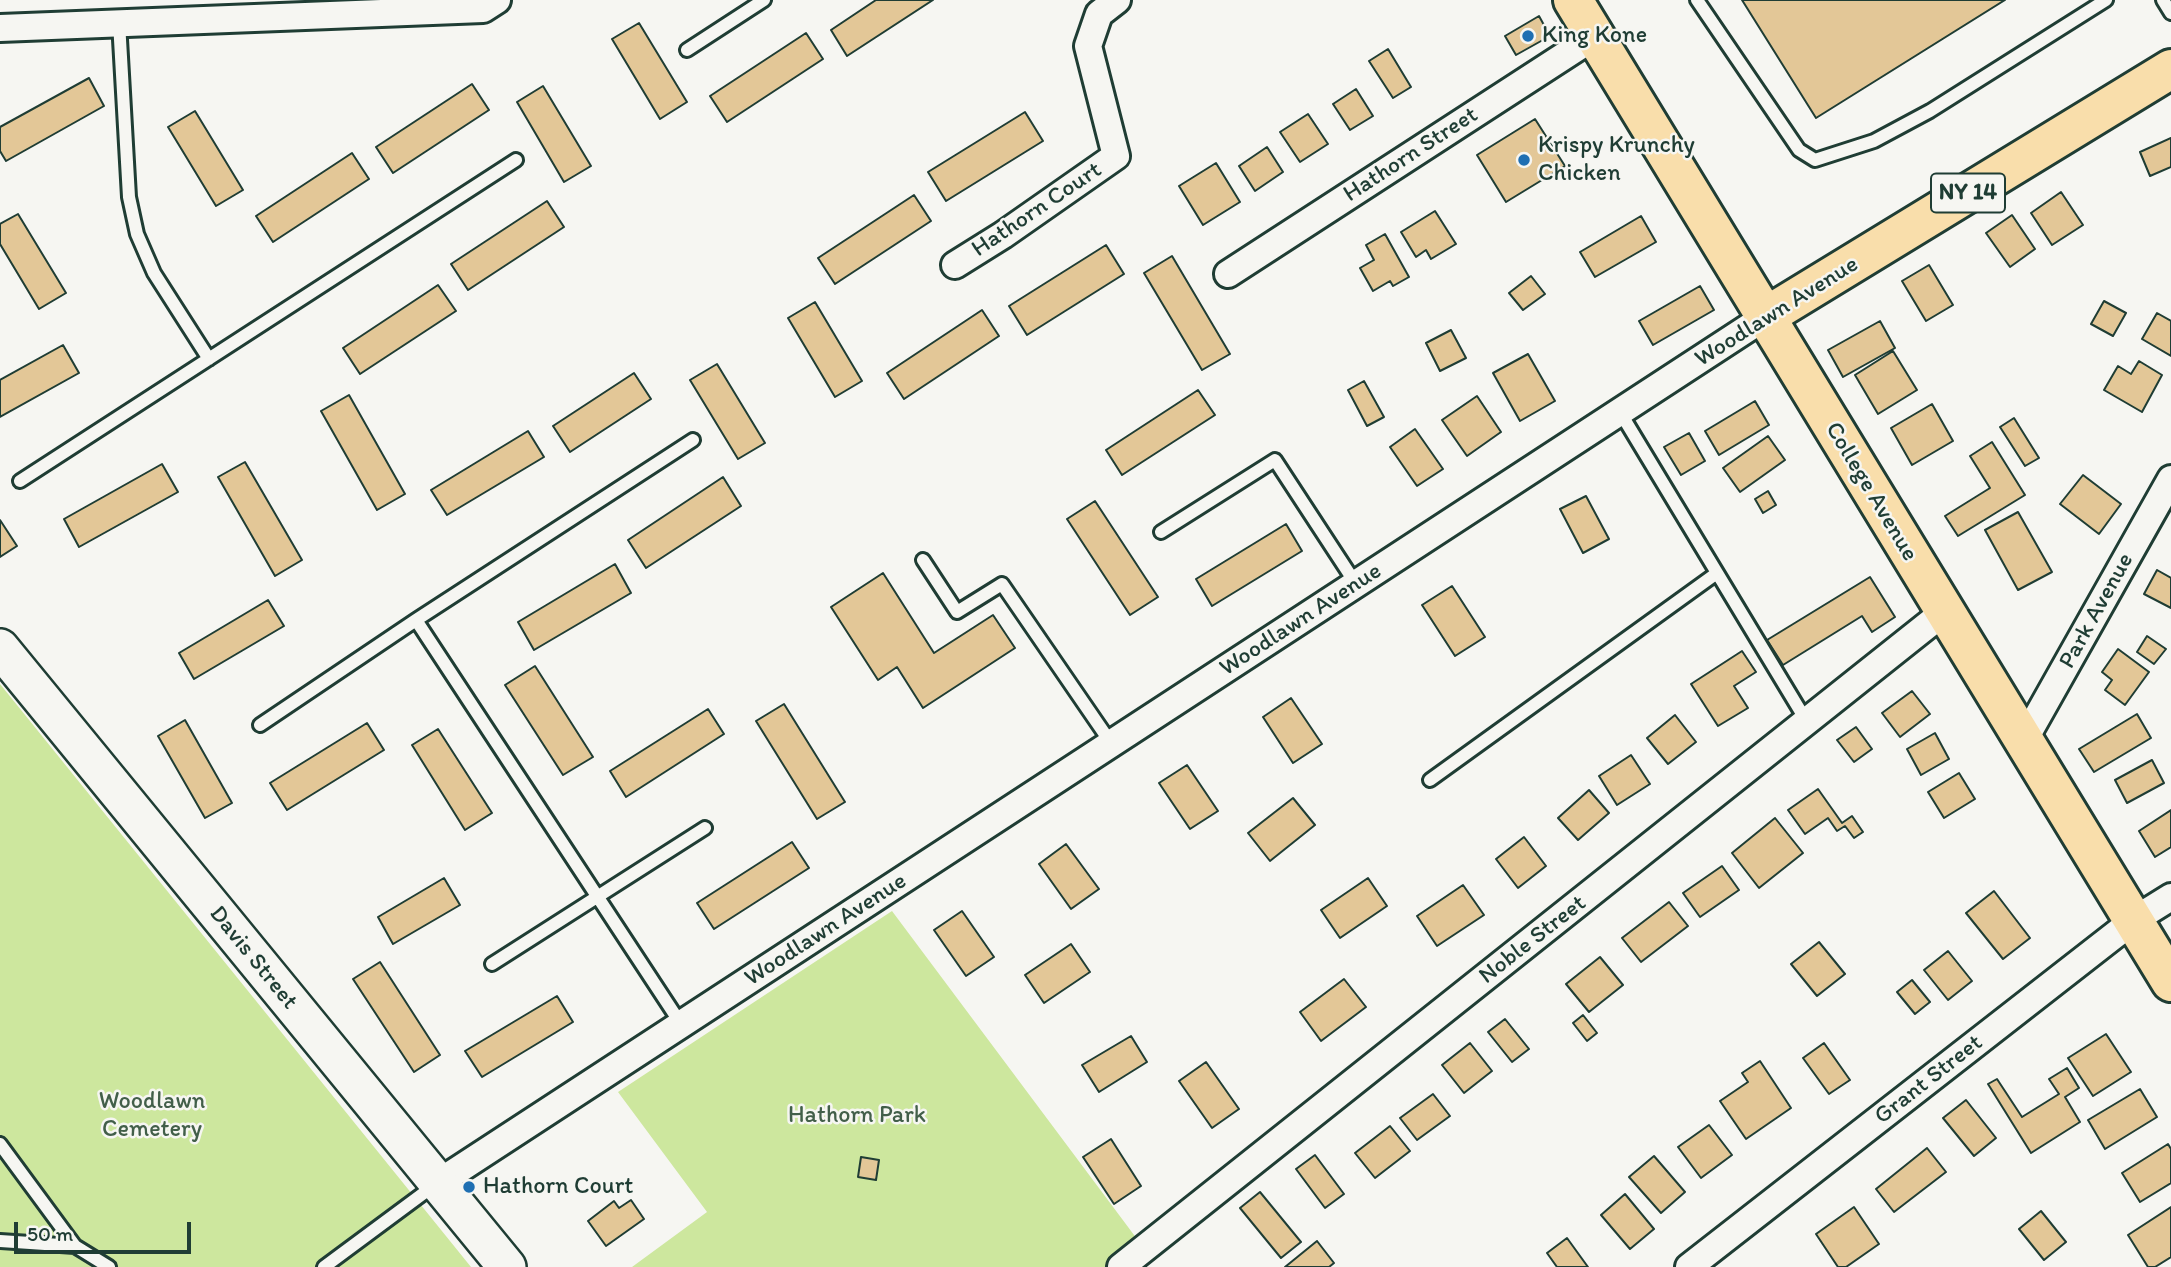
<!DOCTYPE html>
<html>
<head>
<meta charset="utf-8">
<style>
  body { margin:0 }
  #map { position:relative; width:2171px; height:1267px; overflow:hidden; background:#f6f6f2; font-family:Itim,sans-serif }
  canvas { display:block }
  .scale { position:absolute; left:14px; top:1222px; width:177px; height:32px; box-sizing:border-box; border:4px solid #1f3d34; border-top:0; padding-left:9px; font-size:21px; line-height:24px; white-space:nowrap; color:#1f3d34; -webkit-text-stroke:5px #f6f6f2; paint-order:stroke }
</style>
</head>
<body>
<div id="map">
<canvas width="2171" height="1267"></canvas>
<div class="scale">50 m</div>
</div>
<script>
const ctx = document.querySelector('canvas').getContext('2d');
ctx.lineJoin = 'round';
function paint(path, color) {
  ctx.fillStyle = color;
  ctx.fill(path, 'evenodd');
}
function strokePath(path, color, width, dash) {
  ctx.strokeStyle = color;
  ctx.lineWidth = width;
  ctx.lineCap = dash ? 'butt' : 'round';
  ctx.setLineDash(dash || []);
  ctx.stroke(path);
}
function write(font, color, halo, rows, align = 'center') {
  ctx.font = font + ' Itim,sans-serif';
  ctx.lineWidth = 5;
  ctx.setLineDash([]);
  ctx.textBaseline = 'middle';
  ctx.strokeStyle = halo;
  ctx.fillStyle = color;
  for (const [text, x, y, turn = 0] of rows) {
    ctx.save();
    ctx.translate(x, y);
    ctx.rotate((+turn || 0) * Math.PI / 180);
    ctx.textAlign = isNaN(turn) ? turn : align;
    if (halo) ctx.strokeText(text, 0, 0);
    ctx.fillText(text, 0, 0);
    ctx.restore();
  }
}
const green = new Path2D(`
  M0 684 471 1267H0Z
  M892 911 1140 1243 1106 1267H632L707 1212 618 1092Z`);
const building = new Path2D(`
  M876 0H933L847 56 831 30Z
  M1742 0H2005L1816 118Z
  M1539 16 1550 36 1516 55 1505 36Z
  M639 23 687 102 660 119 612 39Z
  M806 33 823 59 727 122 710 96Z
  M1388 49 1411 87 1393 98 1369 61Z
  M89 78 104 106 6 161 0 151V127Z
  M472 84 489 110 393 173 376 147Z
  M543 86 591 166 564 182 517 102Z
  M1356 89 1373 116 1350 130 1333 104Z
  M195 111 243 190 216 206 168 127Z
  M1025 112 1043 141 946 201 928 172Z
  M1308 114 1328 144 1300 162 1280 132Z
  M1535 119 1565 166 1506 202 1477 155Z
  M2171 138V167L2150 176 2140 152Z
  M1267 147 1283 172 1255 191 1239 166Z
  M352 153 369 179 273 242 256 216Z
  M1216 163 1240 202 1203 225 1179 186Z
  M2061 192 2083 225 2052 245 2031 213Z
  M914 195 931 221 835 284 818 258Z
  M547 201 564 227 468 290 451 264Z
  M1435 211 1456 244 1431 259 1426 250 1416 257 1401 232Z
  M18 214 66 293 39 309 0 244V224Z
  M2012 215 2035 249 2010 267 1986 233Z
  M1641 216 1656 242 1595 277 1580 252Z
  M1385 234 1409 277 1393 286 1390 281 1373 291 1360 268 1374 260 1366 245Z
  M1106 245 1124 274 1027 335 1009 306Z
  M1172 256 1230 354 1202 370 1144 273Z
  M1929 265 1953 305 1926 321 1902 281Z
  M1531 276 1545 294 1523 310 1509 293Z
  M438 285 456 311 360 374 343 348Z
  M1700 286 1714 310 1653 345 1639 321Z
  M2104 301 2126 313 2113 336 2091 324Z
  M815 302 862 381 835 397 788 318Z
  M982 310 999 336 904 399 887 373Z
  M2157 313 2171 321V356L2142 339Z
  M1880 321 1895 348 1843 377 1828 350Z
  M1451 330 1466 358 1440 371 1426 343Z
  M63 345 79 373 0 417V380Z
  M1893 351 1917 390 1878 414 1855 375Z
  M1528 354 1555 401 1520 421 1493 373Z
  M2139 361 2162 375 2142 412 2104 390 2118 366 2131 374Z
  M717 364 765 443 738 459 690 380Z
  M634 373 651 399 570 452 553 426Z
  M1364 381 1384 417 1367 426 1348 390Z
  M1198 390 1215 415 1122 475 1106 450Z
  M349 395 405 494 377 510 321 411Z
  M1477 396 1501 432 1467 456 1442 420Z
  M1755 401 1769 425 1719 455 1705 431Z
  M1932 404 1953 441 1912 465 1891 428Z
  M2014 418 2039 458 2025 466 2000 427Z
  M1415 429 1443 469 1417 486 1390 447Z
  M528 431 544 457 447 515 431 490Z
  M1689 433 1705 461 1681 475 1664 447Z
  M1768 436 1785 460 1740 492 1723 468Z
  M1992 442 2025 495 1958 536 1945 516 1990 488 1970 456Z
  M245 462 302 560 275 576 218 477Z
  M162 464 178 492 79 547 64 519Z
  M2083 475 2121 504 2099 534 2060 504Z
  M723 477 741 506 646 568 628 540Z
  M1768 491 1776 505 1763 513 1755 499Z
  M1586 496 1609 539 1583 553 1560 509Z
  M1095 501 1158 597 1130 615 1067 519Z
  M2018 512 2052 572 2018 590 1985 530Z
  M0 520 17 546 0 557Z
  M1286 524 1302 551 1212 606 1196 579Z
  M615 564 631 593 534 650 518 622Z
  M2157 570 2171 578V608L2144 594Z
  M883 573 934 653 993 615 1015 648 923 708 897 667 878 680 831 607Z
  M1870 577 1895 617 1872 632 1862 616 1783 665 1767 640Z
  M1452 586 1485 637 1455 656 1422 605Z
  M268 600 284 626 194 679 179 653Z
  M2147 636 2166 649 2154 664 2137 652Z
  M2118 649 2149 672 2125 705 2105 690 2112 680 2102 672Z
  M1742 651 1756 672 1734 686 1748 708 1718 726 1691 684Z
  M535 666 593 757 563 775 505 685Z
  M1912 691 1930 714 1900 737 1882 713Z
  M1291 698 1322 744 1293 763 1263 717Z
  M784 704 845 802 817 819 756 721Z
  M708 709 724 734 626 797 610 771Z
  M2137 714 2151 738 2094 772 2079 749Z
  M1675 715 1696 742 1668 764 1647 738Z
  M185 720 232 803 205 818 158 736Z
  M367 723 384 750 287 810 270 783Z
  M1856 727 1872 749 1854 762 1837 740Z
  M438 729 492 813 465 830 412 745Z
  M1935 733 1949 759 1921 775 1907 749Z
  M1631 755 1650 784 1617 805 1599 776Z
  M2152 760 2164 783 2127 803 2115 780Z
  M1187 765 1218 811 1190 829 1159 783Z
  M1959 773 1975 799 1944 818 1928 792Z
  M1818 789 1842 823 1852 816 1863 832 1854 838 1845 826 1837 831 1828 818 1805 834 1788 810Z
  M1589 790 1609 813 1578 840 1558 818Z
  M1293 798 1315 825 1270 861 1248 833Z
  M2171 810V847L2155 857 2139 831Z
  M1775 818 1803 853 1759 888 1732 853Z
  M1524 837 1546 866 1518 888 1496 859Z
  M792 842 809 868 714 929 697 903Z
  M1066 844 1099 889 1071 909 1039 864Z
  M1722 866 1739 890 1700 917 1683 893Z
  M444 878 460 905 393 944 378 917Z
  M1368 878 1387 906 1340 938 1321 910Z
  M1463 885 1484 915 1437 946 1417 916Z
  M1994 891 2030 938 2003 959 1966 913Z
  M1669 902 1688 926 1641 962 1622 938Z
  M962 911 994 957 966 976 934 930Z
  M1819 942 1845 974 1817 996 1791 964Z
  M1071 944 1090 972 1044 1003 1025 975Z
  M1948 951 1972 981 1948 1000 1924 970Z
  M1600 957 1623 985 1589 1012 1566 984Z
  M380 962 440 1055 414 1072 353 979Z
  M1344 979 1366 1007 1321 1041 1300 1012Z
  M1912 980 1930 1002 1915 1014 1897 992Z
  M557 996 573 1022 482 1077 465 1051Z
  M1583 1015 1597 1033 1587 1041 1573 1023Z
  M1505 1019 1529 1049 1512 1062 1488 1032Z
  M2106 1034 2131 1072 2093 1096 2068 1058Z
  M1131 1036 1147 1062 1099 1092 1082 1065Z
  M1470 1043 1492 1071 1464 1093 1442 1065Z
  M1824 1043 1850 1080 1829 1094 1803 1058Z
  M1760 1061 1791 1108 1746 1139 1720 1101 1748 1082 1742 1073Z
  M1206 1062 1239 1109 1212 1128 1179 1081Z
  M2067 1068 2079 1088 2065 1097 2080 1122 2031 1153 1988 1084 1997 1079 2022 1117 2059 1094 2049 1079Z
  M2140 1089 2157 1117 2105 1149 2088 1120Z
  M1433 1094 1450 1116 1417 1140 1400 1118Z
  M1966 1100 1996 1138 1974 1156 1943 1118Z
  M1709 1125 1732 1155 1701 1178 1678 1147Z
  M1390 1126 1410 1151 1375 1178 1355 1153Z
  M1111 1139 1141 1186 1114 1204 1083 1157Z
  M2168 1144 2171 1149V1183L2140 1202 2122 1173Z
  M1927 1148 1946 1172 1894 1212 1876 1189Z
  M1315 1155 1344 1194 1325 1208 1296 1169Z
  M1654 1156 1685 1192 1661 1213 1629 1177Z
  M861 1157 879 1160 876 1180 858 1177Z
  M1260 1192 1301 1242 1281 1258 1240 1208Z
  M1625 1194 1654 1229 1630 1249 1601 1215Z
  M631 1200 644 1219 606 1246 588 1221 614 1201 619 1208Z
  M1854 1207 1879 1244 1846 1267H1838L1816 1234Z
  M2171 1207V1257L2155 1267H2148L2128 1235Z
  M2041 1211 2066 1242 2044 1260 2019 1229Z
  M1567 1238 1588 1267H1557L1547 1253Z
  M1317 1241 1334 1263 1329 1267H1285Z`);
const lane = new Path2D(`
  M1697 0 1799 150 1815 160 1874 141 1930 111 2106 0
  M2163 0 2171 13
  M119 22 129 197 137 234 154 273 209 359
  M687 50 764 0
  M1620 412 1807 722
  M20 481 516 160
  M1161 532 1275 460 1356 584
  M923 560 957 612 1002 584 1111 743
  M416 620 681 1024
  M260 725 416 620 693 440
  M1430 780 1717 573
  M492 964 705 828
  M0 1144 75 1246 109 1267
  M0 1241 75 1246
  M324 1267 436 1184`);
const street = new Path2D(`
  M0 28 483 9 497 0
  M955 265 1003 235 1116 156 1088 46 1099 14 1117 0
  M1228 274 1595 36
  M2023 742 2171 479
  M438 1183 1765 317
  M1121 1267 1944 612
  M1689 1267 2134 920 2171 897`);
const secondary = new Path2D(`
  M0 648 507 1267`);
const primary = new Path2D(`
  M1573 0 2171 982
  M1765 317 2171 69`);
const markers = [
  [1528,36,7,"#1f6fb2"],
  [1524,160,7,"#1f6fb2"],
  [469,1187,7,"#1f6fb2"]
];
const shields = [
  [1968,193,74]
];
const shieldNames = [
  ["NY 14",1968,193]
];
const poiNames = [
  ["King Kone",1542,36],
  ["Krispy Krunchy",1538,146],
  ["Chicken",1538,174],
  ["Hathorn Court",483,1187]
];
const streetNames = [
  ["Hathorn Street",1411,155,-33],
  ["Hathorn Court",1037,210,-34],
  ["Woodlawn Avenue",1777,312,-32],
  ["College Avenue",1871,492,59],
  ["Park Avenue",2097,611,-61],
  ["Woodlawn Avenue",1301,620,-33],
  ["Woodlawn Avenue",826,930,-33],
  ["Noble Street",1533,940,-38],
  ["Davis Street",253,958,51],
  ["Grant Street",1929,1080,-38]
];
const parkNames = [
  ["Woodlawn",152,1102],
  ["Cemetery",152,1130],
  ["Hathorn Park",857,1116]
];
paint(green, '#cde79e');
paint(building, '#e3c797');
strokePath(building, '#1f3d34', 2);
strokePath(lane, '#1f3d34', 18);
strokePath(street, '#1f3d34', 32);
strokePath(secondary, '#1f3d34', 42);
strokePath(primary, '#1f3d34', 44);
strokePath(lane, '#f6f6f2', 12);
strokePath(street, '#f6f6f2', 26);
strokePath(secondary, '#f6f6f2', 37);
strokePath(primary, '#f9deab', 38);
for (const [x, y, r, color] of markers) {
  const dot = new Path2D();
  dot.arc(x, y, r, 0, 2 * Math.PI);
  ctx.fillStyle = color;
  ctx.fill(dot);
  strokePath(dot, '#f6f6f2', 2.5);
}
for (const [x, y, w] of shields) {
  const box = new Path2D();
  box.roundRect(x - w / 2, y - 19.5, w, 39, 5);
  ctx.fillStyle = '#f6f6f2';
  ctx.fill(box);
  strokePath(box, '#1f3d34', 2);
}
write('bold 23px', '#1f3d34', null, shieldNames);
write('24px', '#1f3d34', '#f6f6f2', poiNames, 'left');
write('24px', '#1f3d34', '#f6f6f2', streetNames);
write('24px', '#425f49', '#f6f6f2', parkNames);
</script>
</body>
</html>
